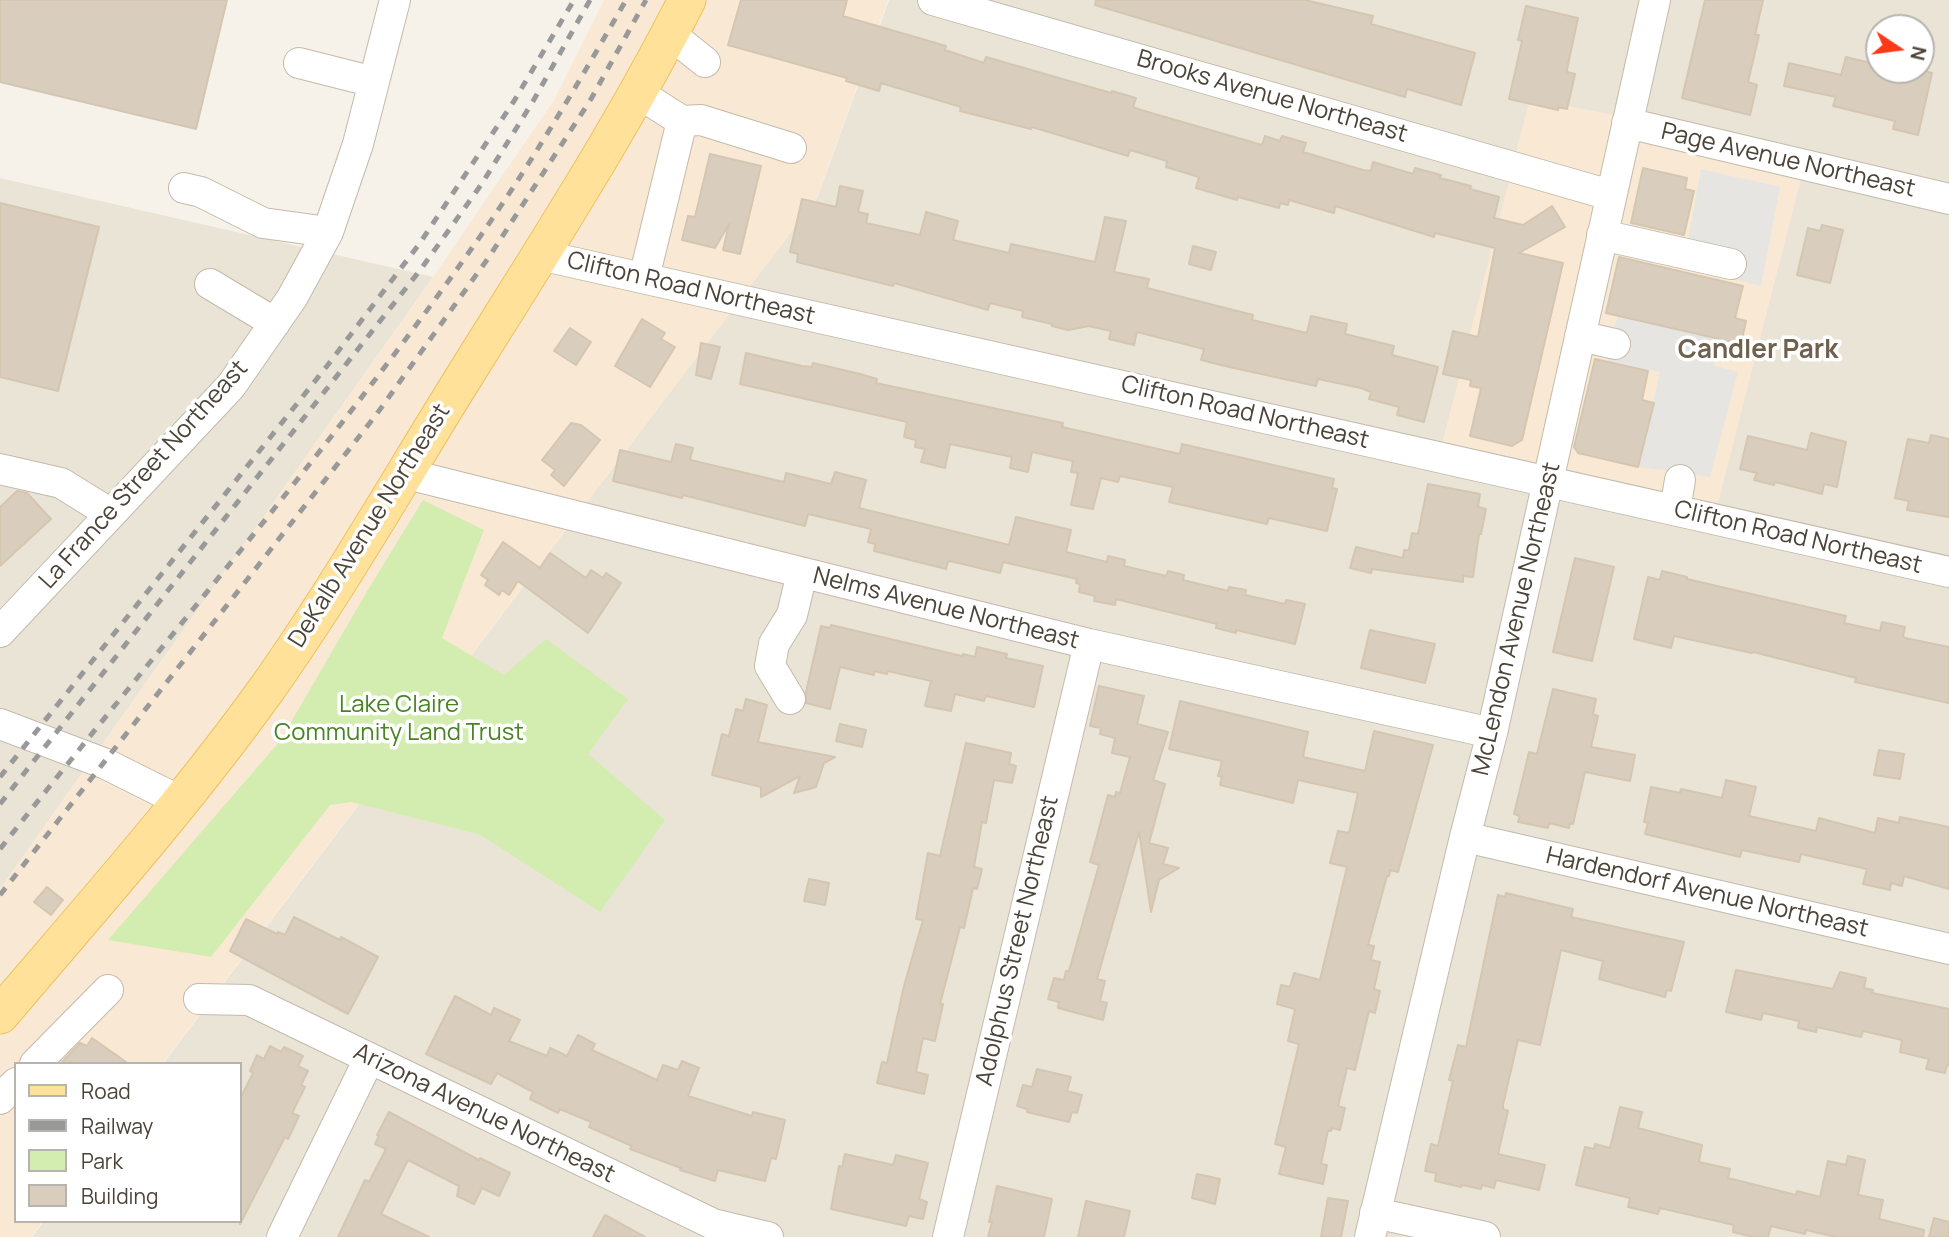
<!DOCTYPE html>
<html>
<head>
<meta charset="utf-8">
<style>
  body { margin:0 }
  #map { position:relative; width:1949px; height:1237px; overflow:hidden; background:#f6f2ea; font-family:Manrope,sans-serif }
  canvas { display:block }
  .legend { position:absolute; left:14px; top:1062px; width:228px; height:161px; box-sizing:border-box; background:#fff; border:2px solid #b7b4af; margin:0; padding:9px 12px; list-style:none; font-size:21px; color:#4b4337 }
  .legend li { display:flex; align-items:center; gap:14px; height:35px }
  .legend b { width:35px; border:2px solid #b7b4af }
  .north { position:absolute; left:1865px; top:14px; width:70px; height:70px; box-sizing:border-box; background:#fff; border:2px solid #b7b4af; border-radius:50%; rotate:103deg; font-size:19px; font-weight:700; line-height:28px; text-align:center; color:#4b4337 }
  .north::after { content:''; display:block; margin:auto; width:24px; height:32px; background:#ff3818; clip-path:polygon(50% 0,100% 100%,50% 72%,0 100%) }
</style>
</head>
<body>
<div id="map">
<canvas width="1949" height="1237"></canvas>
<ul class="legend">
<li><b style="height:9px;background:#ffe19a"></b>Road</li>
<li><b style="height:9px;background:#999"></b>Railway</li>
<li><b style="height:19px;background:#d2edaf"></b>Park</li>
<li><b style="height:19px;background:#d9cebe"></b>Building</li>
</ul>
<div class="north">N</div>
</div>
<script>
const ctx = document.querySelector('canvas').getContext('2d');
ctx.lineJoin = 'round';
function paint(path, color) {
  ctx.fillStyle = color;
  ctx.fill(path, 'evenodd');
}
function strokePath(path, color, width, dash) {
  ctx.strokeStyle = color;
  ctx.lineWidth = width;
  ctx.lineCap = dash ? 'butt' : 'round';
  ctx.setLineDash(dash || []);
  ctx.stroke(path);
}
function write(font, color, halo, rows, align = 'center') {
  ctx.font = font + ' Manrope,sans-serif';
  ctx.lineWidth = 7;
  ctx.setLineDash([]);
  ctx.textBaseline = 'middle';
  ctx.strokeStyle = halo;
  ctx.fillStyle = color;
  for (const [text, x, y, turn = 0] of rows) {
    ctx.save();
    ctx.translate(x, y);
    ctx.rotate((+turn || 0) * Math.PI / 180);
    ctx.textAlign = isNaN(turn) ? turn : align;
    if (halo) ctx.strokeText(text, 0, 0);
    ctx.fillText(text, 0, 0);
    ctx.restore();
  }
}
const residential = new Path2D(`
  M889 0H1949V1237H32L44 1221H240V1064H163L818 196ZM1879 28H1921V70H1879Z
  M0 178 433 277 0 889Z`);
const commercial = new Path2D(`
  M604 0H888L817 198 162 1064H16V1221H43L31 1237H0V889L433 277 554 100Z
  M1530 98 1807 155 1718 503 1441 448Z`);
const green = new Path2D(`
  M423 500 484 530 442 638 504 675 546 639 628 699 588 754 665 820 600 912 481 835 352 802 330 805 211 957 108 940 280 741 369 588Z`);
const parking = new Path2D(`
  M1701 169 1780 187 1761 286 1625 252 1630 225 1688 240Z
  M1619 316 1723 340 1713 365 1738 372 1710 477 1638 467 1660 372 1607 362 1614 327Z`);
const building = new Path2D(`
  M0 0H227L196 129 0 82Z
  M741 0H847L843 16 946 46 945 50 984 63 986 57 1111 93 1112 91 1136 98 1133 107 1141 110 1262 145 1265 136 1280 141 1282 136 1306 143 1303 152 1363 170 1371 171 1373 162 1413 174 1415 168 1441 175 1440 178 1471 186 1470 189 1499 197 1494 218 1523 225 1552 206 1565 227 1519 253 1563 263 1522 440 1512 446 1470 436 1481 388 1470 386 1471 380 1443 374 1453 331 1478 337 1495 248 1435 233 1434 237 1335 206 1334 213 1289 200 1288 205 1280 203 1279 208 1238 197 1237 200 1196 188 1199 177 1166 167 1167 161 1130 150 1128 156 1032 127 1031 129 960 111 961 107 881 83 879 91 846 81 847 78 728 45Z
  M1096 0H1305L1373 16 1371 24 1475 53 1461 105 1407 89 1405 97 1095 5Z
  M1705 0H1763L1755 35H1759L1748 82 1757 85 1750 115 1682 98Z
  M1526 6 1578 18 1567 69V72L1575 74 1567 109 1558 107V110L1509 99 1522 41 1518 40Z
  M1846 57 1879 65V70H1921L1932 73 1918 135 1893 129 1895 121 1833 106 1836 97 1784 86 1789 63 1841 75Z
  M710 154 761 166 740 254 723 250 729 224 715 248 682 240 688 216 695 217Z
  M1643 168 1687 178 1685 189 1694 191 1684 235 1631 223Z
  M840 186 863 191 858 212 868 214 866 223 920 235 926 212 958 221 953 240 1009 253 1011 244 1095 262 1105 217 1126 221 1114 272 1149 279 1147 288 1253 315 1252 320 1307 333 1311 316 1347 324 1345 334 1394 346 1392 355 1438 367 1424 422 1397 415 1399 407 1369 399 1371 392 1361 388 1318 379 1316 386 1225 366 1201 360 1204 349 1137 332 1134 345 1109 339 1111 331 1089 326 1068 330 1052 326V324L1022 317 1023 311 990 303 988 310 894 283 893 286 797 262 798 254 790 252 802 199 836 207Z
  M0 203 99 227 58 391 0 377Z
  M1822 225 1843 230 1830 283 1797 275 1808 228 1820 231Z
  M1193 246 1216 252 1211 270 1189 264Z
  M1619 257 1743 286 1735 318 1746 321 1741 344 1606 313Z
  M642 319 665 333 661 339 675 347 650 387 615 366Z
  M570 328 591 342 576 365 554 351Z
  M701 343 720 347 711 379 696 375Z
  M746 353 802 366 812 367 813 363 860 374 877 379 876 383 1063 423 1062 427 1180 454 1182 444 1334 479 1332 488 1337 489 1327 531 1269 518 1267 524 1169 502 1173 487 1120 476 1118 482 1101 478 1093 509 1071 505 1078 473 1071 472 1073 461 1032 452 1028 472 1010 468 1012 457 950 444 945 468 921 462 925 449 915 447 916 440 904 437 907 422 740 384Z
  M1595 359 1648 371 1642 400 1654 403 1638 467 1578 453 1574 447Z
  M571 423 581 425 600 440 564 486 551 475 555 470 542 460Z
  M1811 433 1846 442 1837 487 1824 484 1822 494 1775 482 1774 485 1754 480 1757 473 1740 469 1748 436 1807 450Z
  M1931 435 1949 439V517L1907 510 1909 501 1895 498 1908 439 1929 443Z
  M676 444 693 448 690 460 784 482 786 473 831 484 835 472 866 480 859 508 1009 545 1016 517 1071 530 1066 552 1107 562 1108 556 1125 560 1124 566 1166 576 1168 571 1184 575 1183 580 1228 591 1229 587 1246 590 1245 595 1285 604 1286 600 1305 604 1295 644 1236 630V633L1216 628 1217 624 1116 599 1115 605 1094 601 1095 596 1079 592 1080 584 1076 583 1077 579 1003 562 1000 573 950 561 948 562 946 569 874 551 875 544 868 542 871 529 808 514 805 526 683 495 682 498 613 481 620 450 671 462Z
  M1428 484 1480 494 1478 507 1486 509 1481 534H1479L1473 577 1463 576V582L1372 569 1371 573 1350 568 1356 547 1403 558 1404 550H1409L1412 533 1418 534Z
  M17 491 27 493 51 519 0 566V507Z
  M503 542 540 568 550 553 586 578 591 570 603 578 606 573 621 583 588 633 518 581 509 595 502 590 499 595 485 585 488 580 481 575Z
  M1575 558 1614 567 1592 661 1553 652Z
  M1662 571 1687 577V579L1846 616 1844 623 1880 631 1882 622 1905 627 1903 636 1905 638 1949 647V703L1855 682 1856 678 1753 652 1752 653 1674 636 1671 648 1634 639 1648 577 1660 580Z
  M831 625 962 656 963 654 975 657 977 647 1007 654 1006 658 1043 666 1034 707 986 696 984 701 955 694 951 711 925 706 931 681 888 671 887 674 874 671V675L840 667 830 709 806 703V692L821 626 830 628Z
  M1370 630 1435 644 1425 683 1361 668Z
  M1099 686 1144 696 1137 724 1168 732 1153 780 1165 784 1149 843 1168 848 1163 864 1179 868 1159 880 1151 912 1139 832 1097 979 1105 981 1100 1001 1107 1003 1103 1020 1058 1008 1059 1002 1048 999 1054 978 1064 980 1066 971H1069L1099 865 1090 862 1108 795 1115 797 1116 792 1120 793 1130 757 1112 753 1115 738 1100 734 1101 728 1090 726Z
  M1553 689 1596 699 1593 714 1598 716 1591 747 1635 755 1630 781 1585 772 1573 824 1570 823 1569 828 1549 823 1548 828 1518 822 1520 816 1514 814 1529 752 1537 754Z
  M746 699 767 705 758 742 835 757 824 763 816 787 794 793 800 776 761 797V787L712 775 722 734 729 736 736 709 743 711Z
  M1180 701 1308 732 1303 757 1365 771 1374 731 1433 745 1398 872 1390 870 1389 876H1387L1368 945 1374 946 1371 960 1380 962 1374 989 1380 991 1375 1013 1369 1011 1355 1070 1347 1068 1338 1106 1345 1108 1340 1130 1332 1128 1331 1131 1328 1130 1321 1164 1327 1165 1323 1184 1279 1174 1286 1147 1275 1144 1299 1044 1288 1041 1295 1009 1277 1004 1281 985 1290 987 1294 973 1320 980 1347 867 1330 863 1338 831 1349 833 1358 793 1298 780 1293 803 1220 785 1222 777 1218 776 1222 761 1169 749Z
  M840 724 866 730 862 747 836 741Z
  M966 743 1011 753 1009 764 1016 766 1012 783 994 780 986 823 982 822 974 867 982 869 977 889 973 888 964 928 960 927 940 1004H943L935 1041 923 1038 916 1072 928 1075 924 1094 877 1083 882 1062 887 1063 904 986 923 920 916 919 928 853 940 856Z
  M1879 750 1904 754 1900 779 1874 775Z
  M1726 780 1756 787 1749 816 1816 831 1819 818 1875 833 1878 818 1899 823 1900 817 1949 827V889L1904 876 1902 886 1891 883 1890 890 1863 884 1867 869 1801 854 1799 862 1742 850 1740 857 1645 834 1648 823 1644 822 1651 787 1680 793 1681 789 1722 798Z
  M809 879 829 883 825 905 804 901Z
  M47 887 63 900 51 915 34 902Z
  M1506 893 1573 909 1571 917 1684 942 1671 991 1667 990 1665 997 1599 979 1603 961 1561 950 1540 1045 1518 1040 1503 1105V1109L1508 1111 1498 1154 1545 1165 1539 1190 1496 1180 1494 1188 1482 1185 1481 1189 1462 1185 1461 1187 1435 1181 1436 1173 1425 1171 1431 1144 1438 1146 1453 1081 1449 1080 1458 1045 1466 1047 1498 895 1505 897Z
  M294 917 340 940 341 937 378 957 348 1014 230 951 246 919 277 934 278 932 285 935Z
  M1736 970 1833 989 1840 972 1866 978 1864 988 1873 990 1872 993 1949 1009V1065H1947L1945 1073 1926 1069 1929 1059 1900 1052 1902 1040 1863 1031 1861 1037 1817 1027 1816 1032 1798 1028 1799 1021 1763 1013 1761 1020 1726 1012Z
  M455 996 491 1015 494 1008 520 1020 509 1041 547 1056 550 1048 567 1056 578 1035 595 1044 592 1050 657 1080 663 1065 678 1070 682 1061 699 1068 688 1096 752 1116 753 1112 785 1120 776 1159 771 1158 765 1181 718 1170 715 1181 680 1170 681 1168 630 1149 632 1146 589 1127 591 1122 560 1109 558 1113 530 1099 533 1092 497 1073 491 1084 426 1054Z
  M92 1038 129 1064H60L80 1043 87 1046Z
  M270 1046 281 1052 284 1047 303 1056 298 1066 308 1071 301 1085 305 1087 292 1113 299 1116 288 1139 285 1137 240 1224V1099L253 1073 250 1071 257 1055 264 1059Z
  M1037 1069 1071 1077 1067 1091 1082 1095 1077 1113 1072 1112 1069 1122 1027 1112V1109L1017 1106 1023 1085 1032 1087Z
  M1620 1107 1642 1112 1638 1128 1702 1145 1699 1162 1730 1169 1728 1178 1796 1195 1797 1191 1820 1197 1828 1161 1846 1165 1848 1156 1865 1160 1858 1195 1883 1200 1879 1219 1924 1230 1923 1237H1836L1806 1230 1805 1234 1771 1226 1768 1237H1753L1733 1232 1734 1225 1660 1208 1658 1214 1628 1207 1630 1198 1576 1185 1585 1147 1594 1149 1595 1144 1610 1148Z
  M389 1112 479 1160 480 1158 510 1173 499 1196 482 1188 474 1204 457 1196 459 1186 408 1160 381 1214 429 1237H338L365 1180 369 1182 386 1149 375 1144 379 1136 377 1135Z
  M845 1154 893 1165 896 1155 928 1163 919 1199 927 1202 923 1219 909 1216 906 1226 831 1209 839 1166 842 1167Z
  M1197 1174 1220 1179 1215 1204 1192 1198Z
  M997 1186 1052 1199 1044 1237H988L992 1222H989Z
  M1328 1198 1348 1201 1341 1237H1321Z
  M1086 1201 1130 1211 1124 1237H1078Z
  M605 1215 645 1237H593Z
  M1934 1218 1949 1222V1237H1929Z`);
const minor = new Path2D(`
  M933 0 1610 195
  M670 34 705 62
  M299 63 374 82
  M638 93 682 121 644 278
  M682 121 701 120 791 148
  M1627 123 1949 199
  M184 188 201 192 263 223 328 232
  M1602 235 1731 264
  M540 255 1949 572
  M210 284 275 323
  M1580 336 1615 344
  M0 469 61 483 111 514
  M403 473 1089 644 1492 733
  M1675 510 1680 480
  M0 632 231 386 292 298 328 232 358 144 395 0
  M790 699 770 666 774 644 792 615 802 573
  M0 724 106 764 180 801
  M1465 837 1949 949
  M199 999 249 1000 713 1224 768 1237
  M35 1064 108 990
  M0 1099 16 1083
  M1375 1213 1485 1237
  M282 1237 369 1059
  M948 1237 1089 644
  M1370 1237 1465 837 1492 733 1655 0`);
const major = new Path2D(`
  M0 1015C91 908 184 804 266 690 342 583 407 467 477 356 550 239 625 123 687 0`);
const rail = new Path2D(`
  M0 777 327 366 420 243 514 101 574 0
  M0 804 421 269 481 185 532 103 590 0
  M0 849C157 649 325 456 472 248 528 169 578 84 626 0
  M0 895 376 415 489 257 591 99 646 0`);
const streetNames = [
  ["Brooks Avenue Northeast",1272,97,16],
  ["Page Avenue Northeast",1788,161,13],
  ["Clifton Road Northeast",691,289,13],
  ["Clifton Road Northeast",1245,413,13],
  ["La France Street Northeast",144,475,-48],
  ["DeKalb Avenue Northeast",370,526,-58],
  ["Clifton Road Northeast",1798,538,13],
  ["Nelms Avenue Northeast",946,609,14],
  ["McLendon Avenue Northeast",1517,619,-77],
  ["Hardendorf Avenue Northeast",1707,893,13],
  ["Adolphus Street Northeast",1018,941,-77],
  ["Arizona Avenue Northeast",484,1114,26]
];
const parkNames = [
  ["Lake Claire",399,705],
  ["Community Land Trust",399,733]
];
const neighbourhoodNames = [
  ["Candler Park",1758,351]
];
paint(residential, '#eae4d7');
paint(commercial, '#f9e9d4');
paint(green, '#d2edaf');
paint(parking, '#e7e5e1');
paint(building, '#d9cebe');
strokePath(building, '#d4c6b0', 2);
strokePath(minor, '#c3baab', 32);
strokePath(major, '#eec25f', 39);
strokePath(minor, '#fff', 30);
strokePath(major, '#ffe19a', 37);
strokePath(rail, '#999', 5, [9, 9]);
write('24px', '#4b4337', '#fff', streetNames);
write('24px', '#498324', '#fff', parkNames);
write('bold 26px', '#6f614d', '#fff', neighbourhoodNames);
</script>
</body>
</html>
